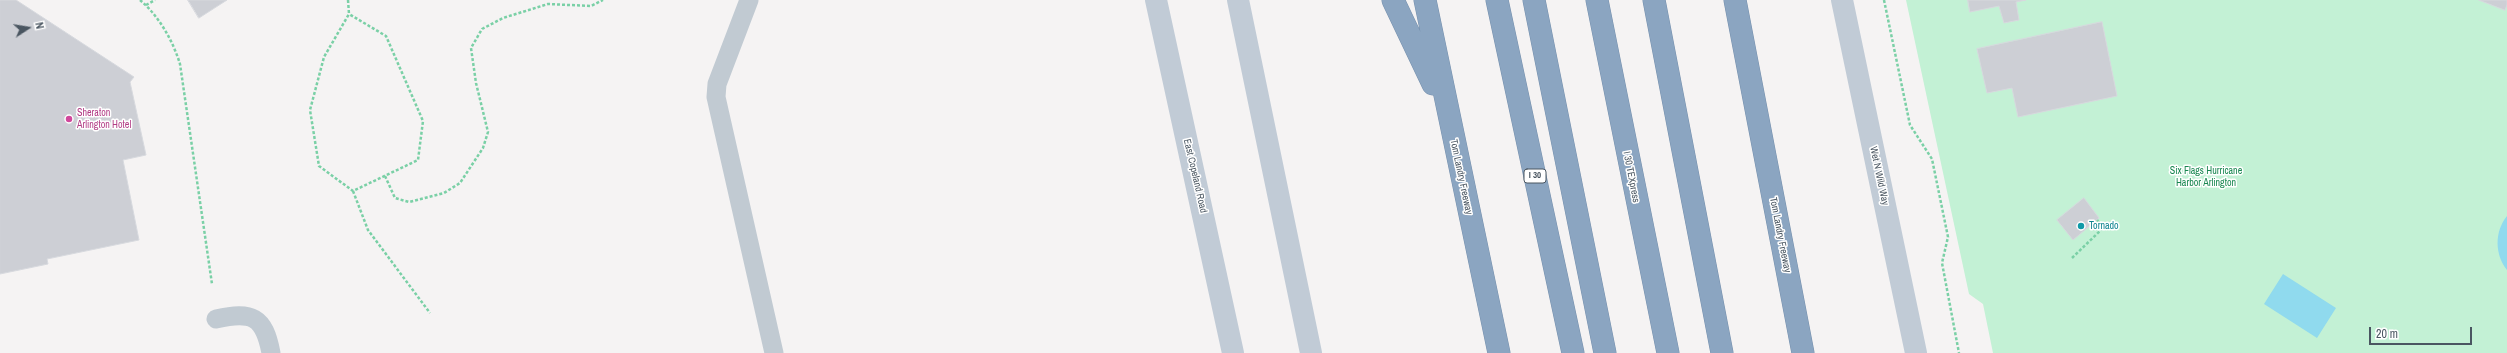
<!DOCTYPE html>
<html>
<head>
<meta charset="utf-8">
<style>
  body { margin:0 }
  #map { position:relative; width:2507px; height:353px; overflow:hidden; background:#f5f3f3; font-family:"Archivo Narrow",sans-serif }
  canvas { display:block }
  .north { position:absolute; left:8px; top:8px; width:40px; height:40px; -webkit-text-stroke:3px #fff; paint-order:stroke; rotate:78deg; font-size:11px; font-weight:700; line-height:16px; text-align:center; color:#4a5661 }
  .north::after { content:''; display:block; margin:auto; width:14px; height:18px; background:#4a5661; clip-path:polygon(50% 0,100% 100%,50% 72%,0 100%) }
  .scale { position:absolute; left:2369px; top:327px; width:103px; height:18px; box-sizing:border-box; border:2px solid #4a5661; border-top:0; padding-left:5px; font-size:12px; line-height:14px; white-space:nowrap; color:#4a5661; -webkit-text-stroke:3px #fff; paint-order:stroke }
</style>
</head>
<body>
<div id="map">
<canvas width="2507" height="353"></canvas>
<div class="north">N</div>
<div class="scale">20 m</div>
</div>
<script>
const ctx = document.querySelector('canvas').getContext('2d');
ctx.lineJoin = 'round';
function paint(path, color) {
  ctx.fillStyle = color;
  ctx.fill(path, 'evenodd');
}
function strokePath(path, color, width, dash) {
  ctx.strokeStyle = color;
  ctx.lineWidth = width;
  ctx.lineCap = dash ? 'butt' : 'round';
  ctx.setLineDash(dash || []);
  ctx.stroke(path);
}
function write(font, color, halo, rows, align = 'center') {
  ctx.font = font + ' "Archivo Narrow",sans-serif';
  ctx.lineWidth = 3;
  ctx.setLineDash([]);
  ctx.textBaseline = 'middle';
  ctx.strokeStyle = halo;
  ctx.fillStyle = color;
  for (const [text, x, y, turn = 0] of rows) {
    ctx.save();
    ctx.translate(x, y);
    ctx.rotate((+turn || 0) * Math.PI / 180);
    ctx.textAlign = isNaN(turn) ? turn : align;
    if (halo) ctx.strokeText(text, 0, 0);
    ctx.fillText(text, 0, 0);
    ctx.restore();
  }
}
const green = new Path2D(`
  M1906 0H2507V353H1993L1983 304 1969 294Z`);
const water = new Path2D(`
  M2507 216V270C2495 255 2494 232 2507 216Z
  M2283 274 2336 308 2317 338 2264 304Z`);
const building = new Path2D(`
  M0 0H16L134 77 130 82 146 155 123 160 139 240 47 259 48 264 0 274Z
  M188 0H227L199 18Z
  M1968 0H2026L2016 2 2019 20 2004 23 1999 6 1970 12Z
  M2479 0H2507V5L2505 10Z
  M2102 22 2117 96 2018 117 2012 88 1987 93 1977 49Z
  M2084 198 2099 218 2073 240 2057 220Z`);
const path = new Path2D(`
  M140 0C159 16 173 41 180 64L212 284
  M348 0 349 14 324 57 310 110 319 166 353 191 418 160 423 121 386 36 349 14
  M1884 0 1910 125 1932 159 1948 237 1942 263 1959 353
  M146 5 155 0
  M385 176 395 198 409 202 444 193 460 183 483 148 488 132 476 83 471 48 482 29 503 18 548 4 591 6 603 0
  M353 191 368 230 430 313
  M2072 258 2103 228 2097 220`);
const lane = new Path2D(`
  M749 0 717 84 716 97 774 353
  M216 319C252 311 264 316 271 353`);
const secondary = new Path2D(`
  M1156 0 1233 353
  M1238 0 1311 353
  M1842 0 1916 353`);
const highway = new Path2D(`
  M1393 0 1433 84
  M1425 0 1499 353
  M1497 0 1573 353
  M1534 0 1605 353
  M1597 0 1668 353
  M1654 0 1722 353
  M1735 0 1803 353`);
const markers = [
  [69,119,4,"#d1479c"],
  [2081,226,4,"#0f9aa8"]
];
const shields = [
  [1535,176,22]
];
const shieldNames = [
  ["I 30",1535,176]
];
const hotelNames = [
  ["Sheraton",77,113],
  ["Arlington Hotel",77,125]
];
const parkNames = [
  ["Six Flags Hurricane",2206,171],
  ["Harbor Arlington",2206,183]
];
const streetNames = [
  ["East Copeland Road",1195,176,77],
  ["Wet N Wild Way",1879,176,78],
  ["Tom Landry Freeway",1461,177,78],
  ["I 30 TEXpress",1631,177,79],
  ["Tom Landry Freeway",1780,235,79]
];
const cultureNames = [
  ["Tornado",2089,226]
];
paint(green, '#c3f1d5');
paint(water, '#90daee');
paint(building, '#cdcfd5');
strokePath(building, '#d7d9de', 1);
strokePath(highway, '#7690ad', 23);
strokePath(path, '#7ad0a6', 2.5, [3, 2]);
strokePath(lane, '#c1cad2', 19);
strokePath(secondary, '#c1cbd6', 22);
strokePath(highway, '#8ba5c1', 22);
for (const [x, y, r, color] of markers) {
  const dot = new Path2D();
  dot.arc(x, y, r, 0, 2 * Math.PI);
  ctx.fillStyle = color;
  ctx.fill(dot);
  strokePath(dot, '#fff', 1.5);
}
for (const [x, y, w] of shields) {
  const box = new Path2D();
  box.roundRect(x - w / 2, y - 7, w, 14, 3);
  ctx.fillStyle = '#fff';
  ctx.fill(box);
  strokePath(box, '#4a5661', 1);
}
write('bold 9px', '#4a5661', null, shieldNames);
write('10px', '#b23c85', '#fff', hotelNames, 'left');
write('10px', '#17864f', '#fff', parkNames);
write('10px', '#4a5661', '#fff', streetNames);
write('10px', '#0d838f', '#fff', cultureNames, 'left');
</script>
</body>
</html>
